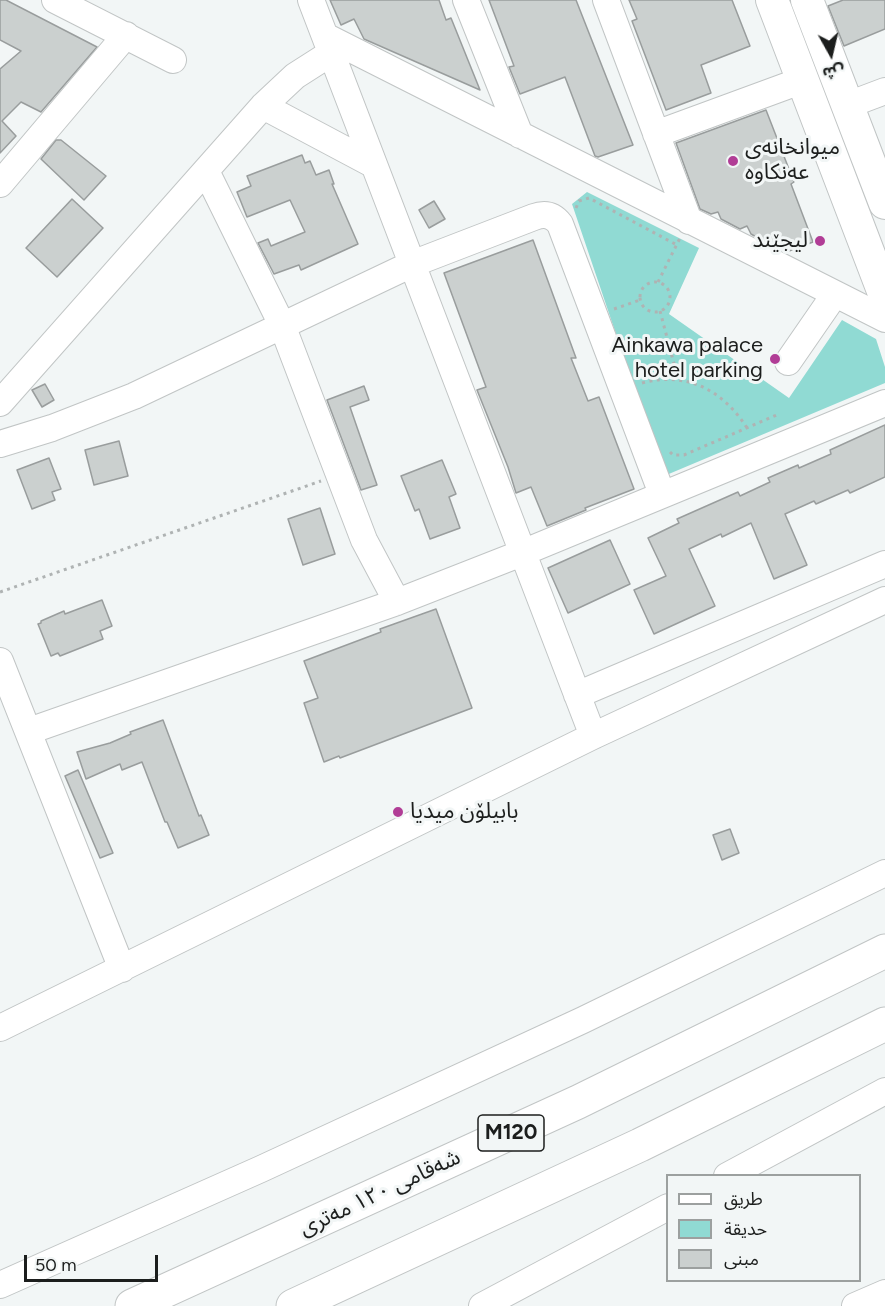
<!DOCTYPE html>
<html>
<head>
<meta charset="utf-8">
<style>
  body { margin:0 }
  #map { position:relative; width:885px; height:1306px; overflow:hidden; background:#f2f6f6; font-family:Figtree,"Noto Sans Arabic",sans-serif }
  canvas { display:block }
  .legend { position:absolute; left:666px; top:1174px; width:195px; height:108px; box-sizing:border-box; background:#f2f6f6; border:2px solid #9ca09f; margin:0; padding:8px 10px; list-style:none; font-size:18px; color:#1c1e1d }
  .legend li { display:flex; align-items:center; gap:12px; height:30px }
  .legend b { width:30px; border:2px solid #9ca09f }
  .north { position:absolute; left:801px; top:24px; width:60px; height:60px; -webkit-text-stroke:4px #f2f6f6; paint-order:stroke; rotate:172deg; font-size:16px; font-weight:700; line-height:24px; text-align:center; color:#1c1e1d }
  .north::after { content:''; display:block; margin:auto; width:21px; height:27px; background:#1c1e1d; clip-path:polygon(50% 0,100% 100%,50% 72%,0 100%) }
  .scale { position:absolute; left:24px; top:1255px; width:134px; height:27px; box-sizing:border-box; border:3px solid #1c1e1d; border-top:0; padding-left:8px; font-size:18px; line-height:21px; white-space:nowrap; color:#1c1e1d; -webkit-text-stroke:4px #f2f6f6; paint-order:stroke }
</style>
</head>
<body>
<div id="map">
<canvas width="885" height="1306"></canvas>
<ul class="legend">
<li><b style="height:8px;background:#fff"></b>طريق</li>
<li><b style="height:16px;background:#90dad3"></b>حديقة</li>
<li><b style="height:16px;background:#cbd0cf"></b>مبنى</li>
</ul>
<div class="north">ش</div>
<div class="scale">50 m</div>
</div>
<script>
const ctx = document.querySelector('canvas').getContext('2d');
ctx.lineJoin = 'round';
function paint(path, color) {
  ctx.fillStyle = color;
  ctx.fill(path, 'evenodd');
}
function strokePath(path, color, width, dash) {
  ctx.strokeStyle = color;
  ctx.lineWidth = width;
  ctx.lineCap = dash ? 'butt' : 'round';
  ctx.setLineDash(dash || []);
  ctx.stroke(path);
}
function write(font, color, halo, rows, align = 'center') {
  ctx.font = font + ' Figtree,"Noto Sans Arabic",sans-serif';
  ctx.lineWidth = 6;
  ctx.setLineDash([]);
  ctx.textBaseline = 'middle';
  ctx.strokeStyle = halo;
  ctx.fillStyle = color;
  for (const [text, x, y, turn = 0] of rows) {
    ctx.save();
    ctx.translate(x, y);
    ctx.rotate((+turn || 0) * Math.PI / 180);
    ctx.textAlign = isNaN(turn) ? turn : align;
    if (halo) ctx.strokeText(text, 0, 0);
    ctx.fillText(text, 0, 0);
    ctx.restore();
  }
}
const green = new Path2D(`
  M587 192 699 248 669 314 789 398 842 320 876 339 885 367V383L664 476 572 204Z`);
const building = new Path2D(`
  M0 0H6L97 47 41 112 21 102 2 121 16 136 0 153V69L21 51 0 40Z
  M330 0H439L446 20 451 18 480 90 364 39 354 19 341 25Z
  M489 0H576L633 145 598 157 595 156 565 77 520 94 509 67 514 66Z
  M629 0H732L750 46 701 65 711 93 666 110 632 21 637 19Z
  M843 0H885V29L844 46 828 6Z
  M766 110 794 182 791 184 813 242 789 251 784 238 769 244 751 234 747 226 740 229 721 219 718 212 711 214 700 209 676 143Z
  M56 140H61L106 176 84 200 41 159Z
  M302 155 305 163 310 161 316 175 329 170 334 184H332L358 244 301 270 299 265 274 274 258 243 268 239 271 246 305 232 290 200 247 217 237 192 251 186 247 176Z
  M72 199 103 228 57 277 26 248Z
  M434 201 445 219 429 228 419 210Z
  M533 240 576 358H571L588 401 599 397 634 489 585 508 586 510 547 526 531 487 516 493 508 467 477 390 486 387 444 273Z
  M45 384 54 400 42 407 32 390Z
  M364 386 369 400 350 407 377 485 361 490 327 400Z
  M885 425V477L850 493 848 490 816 504 814 501 785 514 807 565 774 579 751 523 722 537 721 534 689 549 715 606 654 634 634 590 666 576 648 538 679 523 677 519 738 492 740 496 770 482 768 478 798 465 799 468 831 454 830 450Z
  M119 441 128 476 94 485 85 450Z
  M49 458 61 489 52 492 55 500 32 509 17 470Z
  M442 460 456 494 449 497 460 528 430 539 419 509 415 511 401 476Z
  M320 508 335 554 303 565 288 519Z
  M610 540 630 584 568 613 548 568Z
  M102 600 112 626 100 631 103 639 60 656 58 653 51 656 38 624 41 623V621L64 611 65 614Z
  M436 609 472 708 340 758 339 756 324 762 304 703 318 698 304 661 381 632 380 629Z
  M163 720 199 816 201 815 209 835 178 848 167 822H165L142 762 122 770 120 764 86 779 77 752 110 743 131 734 130 732Z
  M78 770 113 853 100 858 65 776Z
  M730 829 739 853 722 860 713 835Z`);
const path = new Path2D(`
  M576 208 579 201 589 198 677 245
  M658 282 680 238
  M640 297a15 15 0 1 1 30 0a15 15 0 1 1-30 0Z
  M614 309 640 300
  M660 311 678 379
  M642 383C686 371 723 390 747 428
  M670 452 673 455H684L779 414
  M0 592 321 481`);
const minor = new Path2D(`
  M55 0 173 60
  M311 0 593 736
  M466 0 520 135
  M606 0 689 221
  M325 36 885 319
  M848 105 885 91
  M263 106 374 165
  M656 134 803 80
  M206 171 282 325 364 540 397 602
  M0 184 126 35
  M788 362 835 294
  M0 403 263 106 295 76 331 53
  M0 444 52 428 134 396 412 264 534 217C545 213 553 215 560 224L662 494
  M0 661 122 969
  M577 695 885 564
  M29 731 397 602 522 553 885 403
  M0 1028 593 736 885 600
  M727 1176 885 1091
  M0 1285 261 1169 583 1020 885 873
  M482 1306 668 1207
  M855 1306 885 1293`);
const major = new Path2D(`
  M772 0 885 296
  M807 0 885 203`);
const highway = new Path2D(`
  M132 1306 578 1102 885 951
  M293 1306 640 1145 885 1024`);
const markers = [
  [733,161,6,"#b13d96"],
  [820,241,6,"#b13d96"],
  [775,359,6,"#b13d96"],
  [398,812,6,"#b13d96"]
];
const shields = [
  [511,1133,66]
];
const shieldNames = [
  ["M120",511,1133]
];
const poiNames = [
  ["میوانخانەی",745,148],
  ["عەنکاوە",745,173],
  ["لیجێند",808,241,"right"],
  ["Ainkawa palace",763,346,"right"],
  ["hotel parking",763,371,"right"],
  ["بابیلۆن میدیا",410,812]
];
const streetNames = [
  ["شەقامی ١٢٠ مەتری",380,1193,-25]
];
paint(green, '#90dad3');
paint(building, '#cbd0cf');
strokePath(building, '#999d9d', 1.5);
strokePath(minor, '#c1c5c5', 28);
strokePath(major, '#c1c5c5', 34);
strokePath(highway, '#c1c5c5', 35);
strokePath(path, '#afb3b3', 3, [3, 4.5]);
strokePath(minor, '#fff', 26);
strokePath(major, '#fff', 32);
strokePath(highway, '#fff', 33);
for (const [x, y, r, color] of markers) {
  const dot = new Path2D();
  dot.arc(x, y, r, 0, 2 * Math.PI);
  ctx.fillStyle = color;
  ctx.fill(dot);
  strokePath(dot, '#f2f6f6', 2);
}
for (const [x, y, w] of shields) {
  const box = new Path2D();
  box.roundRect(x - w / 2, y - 18, w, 36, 4.5);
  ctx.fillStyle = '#f2f6f6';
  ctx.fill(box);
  strokePath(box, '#1c1e1d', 1.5);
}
write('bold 21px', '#1c1e1d', null, shieldNames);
write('22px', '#1c1e1d', '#f2f6f6', poiNames, 'left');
write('22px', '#1c1e1d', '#f2f6f6', streetNames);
</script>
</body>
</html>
